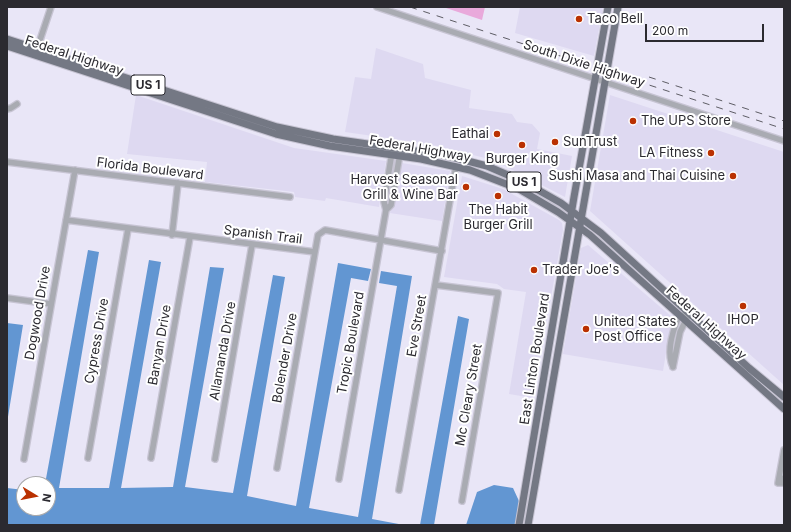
<!DOCTYPE html>
<html>
<head>
<meta charset="utf-8">
<style>
  body { margin:0 }
  #map { position:relative; width:791px; height:532px; overflow:hidden; background:#e9e6f7; font-family:Inter,sans-serif }
  canvas { display:block }
  .frame { position:absolute; inset:0; border:8px solid #2b2a30; pointer-events:none }
  .north { position:absolute; left:16px; top:476px; width:40px; height:40px; box-sizing:border-box; background:#fff; border:1px solid #aaaaac; border-radius:50%; rotate:100deg; font-size:11px; font-weight:700; line-height:16px; text-align:center; color:#2b2a30 }
  .north::after { content:''; display:block; margin:auto; width:14px; height:18px; background:#ba3101; clip-path:polygon(50% 0,100% 100%,50% 72%,0 100%) }
  .scale { position:absolute; left:645px; top:24px; width:119px; height:18px; box-sizing:border-box; border:2px solid #2b2a30; border-top:0; padding-left:5px; font-size:12px; line-height:14px; white-space:nowrap; color:#2b2a30; -webkit-text-stroke:3px #fff; paint-order:stroke }
</style>
</head>
<body>
<div id="map">
<canvas width="791" height="532"></canvas>
<div class="frame"></div>
<div class="north">N</div>
<div class="scale">200 m</div>
</div>
<script>
const ctx = document.querySelector('canvas').getContext('2d');
ctx.lineJoin = 'round';
function paint(path, color) {
  ctx.fillStyle = color;
  ctx.fill(path, 'evenodd');
}
function strokePath(path, color, width, dash) {
  ctx.strokeStyle = color;
  ctx.lineWidth = width;
  ctx.lineCap = dash ? 'butt' : 'round';
  ctx.setLineDash(dash || []);
  ctx.stroke(path);
}
function write(font, color, halo, rows, align = 'center') {
  ctx.font = font + ' Inter,sans-serif';
  ctx.lineWidth = 4;
  ctx.setLineDash([]);
  ctx.textBaseline = 'middle';
  ctx.strokeStyle = halo;
  ctx.fillStyle = color;
  for (const [text, x, y, turn = 0] of rows) {
    ctx.save();
    ctx.translate(x, y);
    ctx.rotate((+turn || 0) * Math.PI / 180);
    ctx.textAlign = isNaN(turn) ? turn : align;
    if (halo) ctx.strokeText(text, 0, 0);
    ctx.fillText(text, 0, 0);
    ctx.restore();
  }
}
const built = new Path2D(`
  M520 7H603L594 56 515 33Z
  M376 48 423 64 425 78 471 90 469 108 512 114 517 122 532 124 540 133 537 149 572 156 565 197 493 160 429 144 345 132 355 77 371 79Z
  M136 95 294 148 386 161 379 207 326 198 325 201 295 197 294 192 286 191 205 182 207 162 127 154Z
  M610 95 784 152V385L590 211Z
  M402 163 450 171 442 221 390 213 396 196Z
  M462 176 503 189 559 220 562 223 563 230 533 398 509 394 526 292 504 289 497 284 444 277Z
  M588 245 672 317 663 371 563 354 581 248Z`);
const green = new Path2D(`
  M443 7H485L482 20Z`);
const water = new Path2D(`
  M88 250 99 252 59 488H109L149 260 161 262 121 488 173 487 210 267 224 268 185 487 233 493 273 275 285 277 247 496 296 506 338 263 371 269 368 281 351 278 309 508 358 517 397 286 379 283 381 271 412 276 372 519 404 525H7V488L24 490V508H48V484H45Z
  M458 316 469 319 434 525H420Z
  M7 323 23 325 7 423Z
  M494 485 513 488 530 525H466L477 492Z`);
const minor = new Path2D(`
  M377 7 784 141
  M37 49 51 7
  M7 109 11 108 17 104
  M7 162 290 197
  M386 210 391 205 400 154
  M66 220 315 252
  M172 235 178 183
  M436 285 498 293 462 501
  M7 298 51 304
  M673 367C666 352 673 330 679 316L691 313
  M673 367 680 332 687 318
  M784 450 778 483H783L784 478
  M88 458 128 229
  M151 458 190 237
  M24 459 75 170
  M215 459 252 245
  M277 468 318 235 325 230 442 251
  M339 479 386 210 384 202 392 152
  M399 490 456 166`);
const major = new Path2D(`
  M7 39 277 127 333 139 444 155 487 166 524 182 561 203 601 233 749 368 784 397
  M7 46 276 134 330 146 421 159 470 170 519 189 558 212 590 235 784 409
  M519 525 574 197 608 7
  M528 525 618 7`);
const rail = new Path2D(`
  M410 7 784 129
  M649 77 784 121`);
const markers = [
  [579,19,4,"#ba3101"],
  [633,121,4,"#ba3101"],
  [497,134,4,"#ba3101"],
  [555,142,4,"#ba3101"],
  [522,145,4,"#ba3101"],
  [711,153,4,"#ba3101"],
  [733,176,4,"#ba3101"],
  [466,187,4,"#ba3101"],
  [498,196,4,"#ba3101"],
  [534,270,4,"#ba3101"],
  [743,306,4,"#ba3101"],
  [586,329,4,"#ba3101"]
];
const shields = [
  [148,85,34],
  [524,182,34]
];
const shieldNames = [
  ["US 1",148,85],
  ["US 1",524,182]
];
const poiNames = [
  ["Taco Bell",587,19],
  ["The UPS Store",641,121],
  ["Eathai",489,134,"right"],
  ["SunTrust",563,142],
  ["LA Fitness",703,153,"right"],
  ["Burger King",522,159,"center"],
  ["Sushi Masa and Thai Cuisine",725,176,"right"],
  ["Harvest Seasonal",458,180,"right"],
  ["Grill & Wine Bar",458,195,"right"],
  ["The Habit",498,210,"center"],
  ["Burger Grill",498,225,"center"],
  ["Trader Joe's",542,270],
  ["IHOP",743,320,"center"],
  ["United States",594,322],
  ["Post Office",594,337]
];
const streetNames = [
  ["Federal Highway",74,56,18],
  ["South Dixie Highway",584,64,18],
  ["Federal Highway",420,149,10],
  ["Florida Boulevard",150,169,7],
  ["Spanish Trail",263,235,7],
  ["Dogwood Drive",38,313,-80],
  ["Federal Highway",706,323,42],
  ["Eve Street",417,326,-80],
  ["Cypress Drive",97,341,-80],
  ["Tropic Boulevard",351,343,-80],
  ["Banyan Drive",160,345,-80],
  ["Allamanda Drive",223,351,-80],
  ["Bolender Drive",285,358,-80],
  ["East Linton Boulevard",535,359,-81],
  ["Mc Cleary Street",469,395,-80]
];
paint(built, '#ded9f1');
paint(green, '#e9a9db');
paint(water, '#6296d2');
strokePath(minor, '#c7c4d3', 8);
strokePath(major, '#c7c4d3', 9);
strokePath(minor, '#a9abb2', 5.5);
strokePath(major, '#747884', 7);
strokePath(rail, '#5d5c64', 1, [7, 7]);
for (const [x, y, r, color] of markers) {
  const dot = new Path2D();
  dot.arc(x, y, r, 0, 2 * Math.PI);
  ctx.fillStyle = color;
  ctx.fill(dot);
  strokePath(dot, '#fff', 1.5);
}
for (const [x, y, w] of shields) {
  const box = new Path2D();
  box.roundRect(x - w / 2, y - 10, w, 20, 3);
  ctx.fillStyle = '#fff';
  ctx.fill(box);
  strokePath(box, '#2b2a30', 1);
}
write('bold 12px', '#2b2a30', null, shieldNames);
write('13px', '#2b2a30', '#fff', poiNames, 'left');
write('13px', '#2b2a30', '#fff', streetNames);
</script>
</body>
</html>
